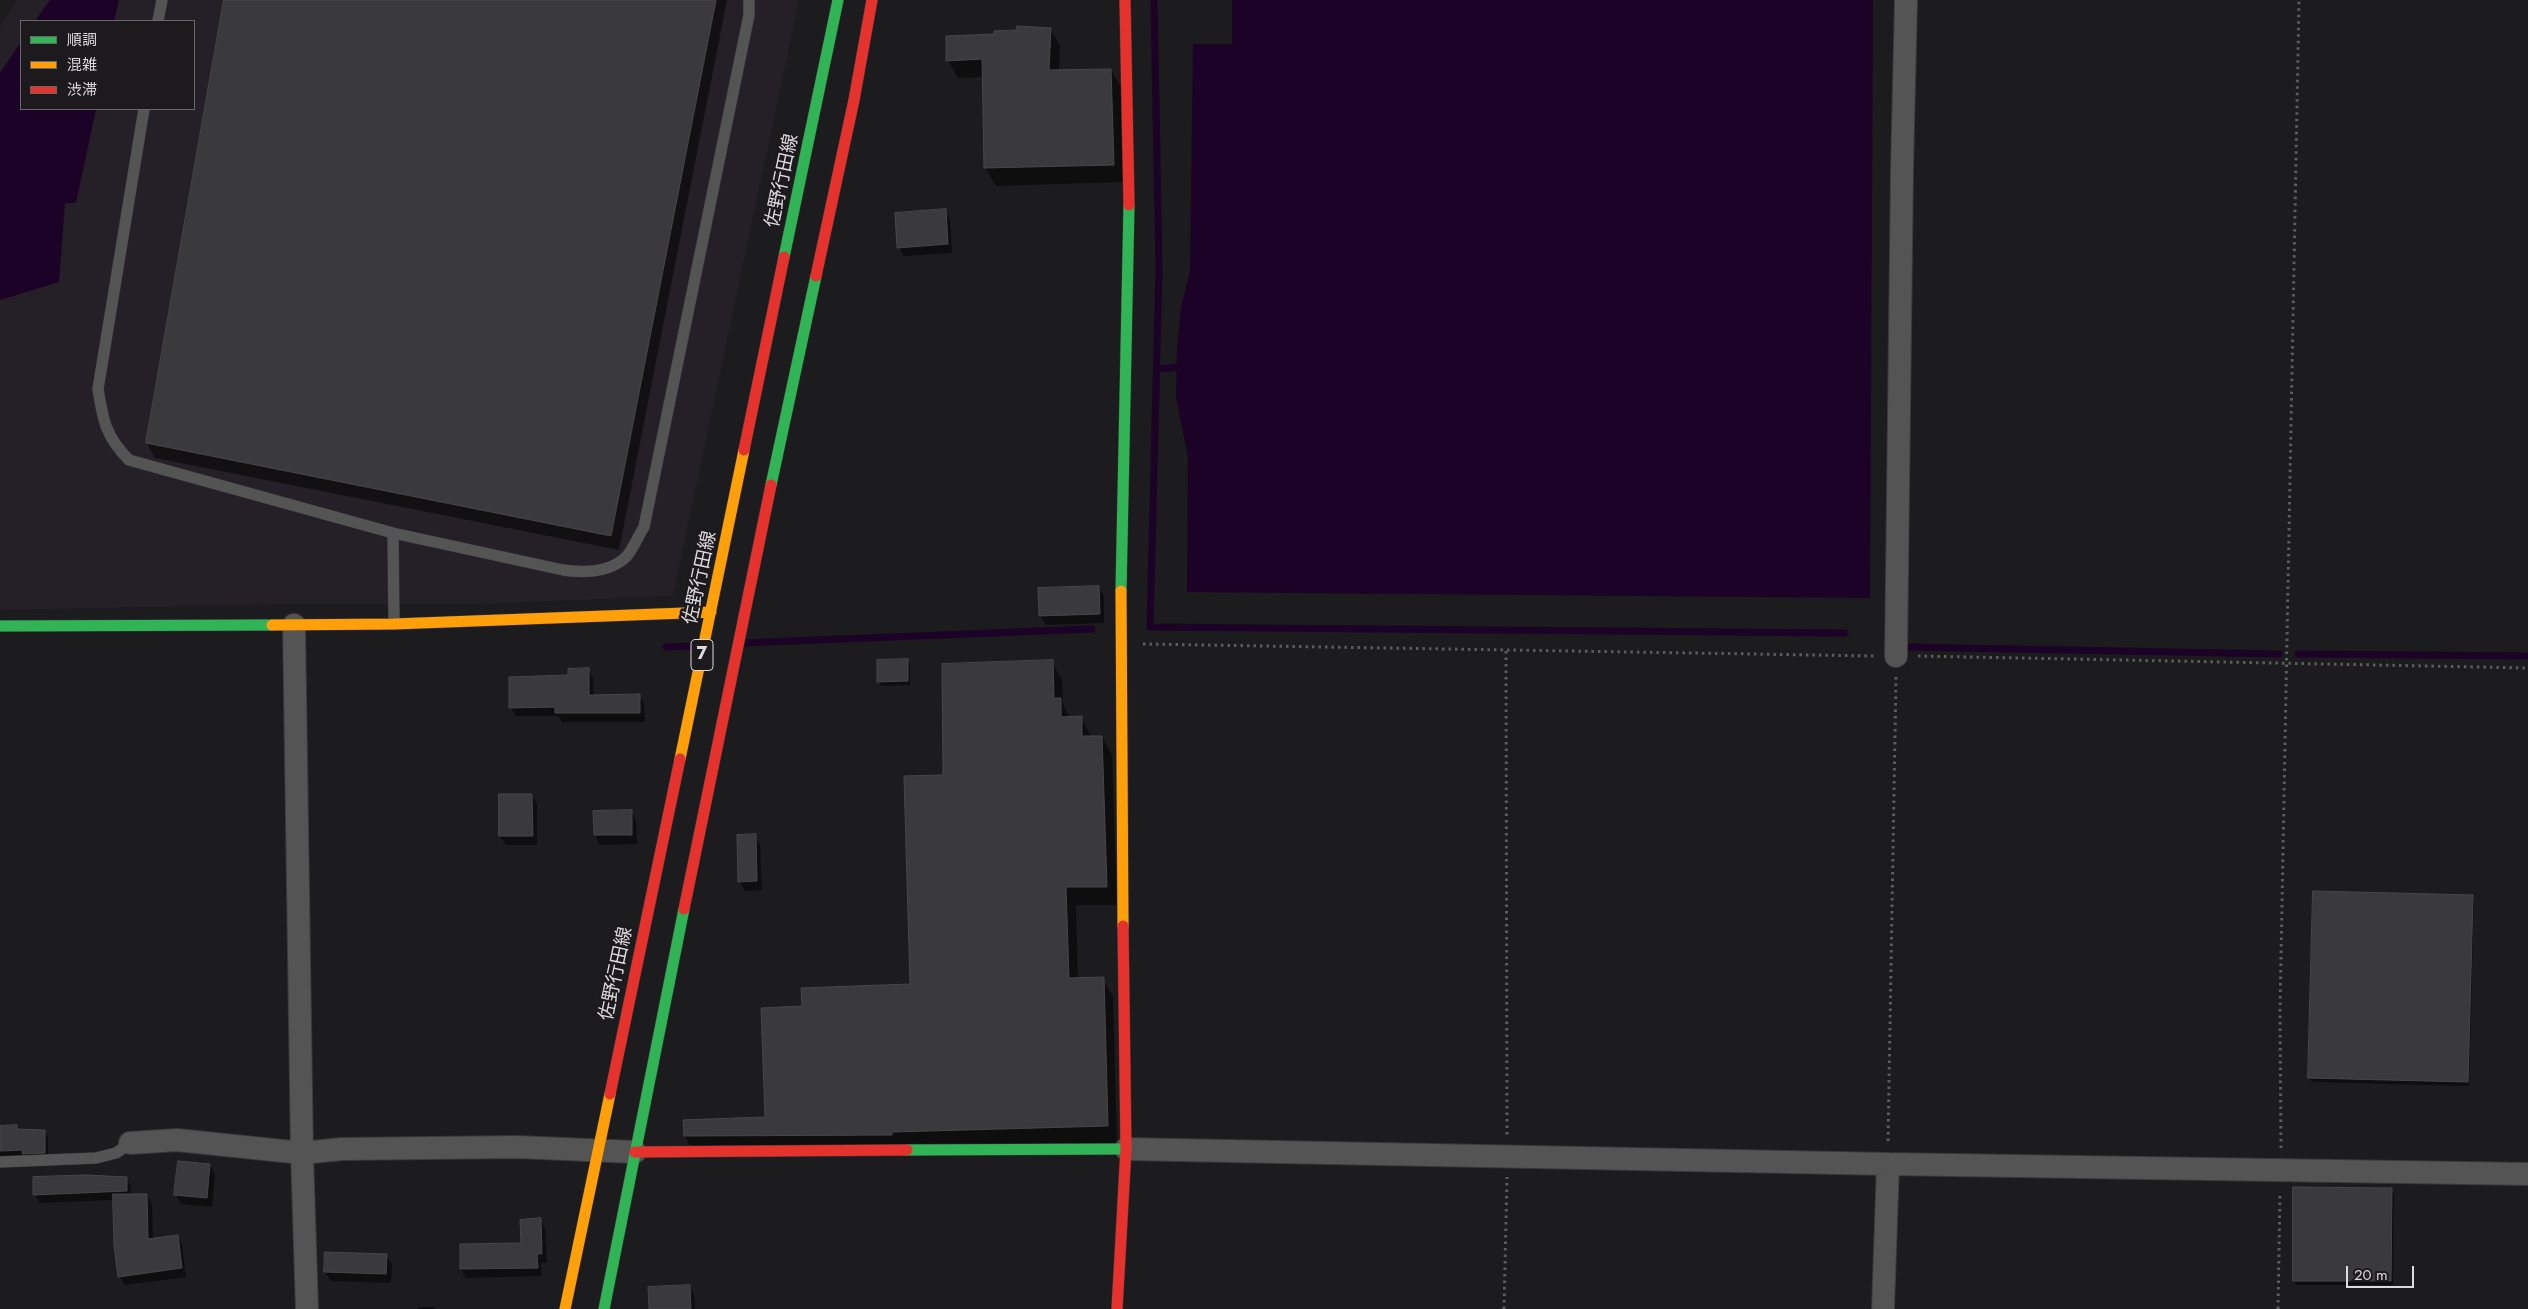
<!DOCTYPE html>
<html>
<head>
<meta charset="utf-8">
<style>
  body { margin:0 }
  #map { position:relative; width:2528px; height:1309px; overflow:hidden; background:#1c1b1d; font-family:Jost,"Noto Sans JP",sans-serif }
  canvas { display:block }
  .legend { position:absolute; left:20px; top:20px; width:175px; height:90px; box-sizing:border-box; background:#1d1a1e; border:1px solid #69676a; margin:0; padding:6px 9px; list-style:none; font-size:15px; color:#dcdadd }
  .legend li { display:flex; align-items:center; gap:10px; height:25px }
  .legend b { width:25px; border:1px solid #69676a }
  .scale { position:absolute; left:2346px; top:1266px; width:68px; height:22px; box-sizing:border-box; border:2px solid #dcdadd; border-top:0; padding-left:6px; font-size:15px; line-height:18px; white-space:nowrap; color:#dcdadd; -webkit-text-stroke:4px #1d1a1e; paint-order:stroke }
</style>
</head>
<body>
<div id="map">
<canvas width="2528" height="1309"></canvas>
<ul class="legend">
<li><b style="height:6px;background:#30b455"></b>順調</li>
<li><b style="height:6px;background:#ff9f0a"></b>混雑</li>
<li><b style="height:6px;background:#e5322d"></b>渋滞</li>
</ul>
<div class="scale">20 m</div>
</div>
<script>
const ctx = document.querySelector('canvas').getContext('2d');
ctx.lineJoin = 'round';
function paint(path, color) {
  ctx.fillStyle = color;
  ctx.fill(path, 'evenodd');
}
function strokePath(path, color, width, dash) {
  ctx.strokeStyle = color;
  ctx.lineWidth = width;
  ctx.lineCap = dash ? 'butt' : 'round';
  ctx.setLineDash(dash || []);
  ctx.stroke(path);
}
function write(font, color, halo, rows, align = 'center') {
  ctx.font = font + ' Jost,"Noto Sans JP",sans-serif';
  ctx.lineWidth = 5;
  ctx.setLineDash([]);
  ctx.textBaseline = 'middle';
  ctx.strokeStyle = halo;
  ctx.fillStyle = color;
  for (const [text, x, y, turn = 0] of rows) {
    ctx.save();
    ctx.translate(x, y);
    ctx.rotate((+turn || 0) * Math.PI / 180);
    ctx.textAlign = isNaN(turn) ? turn : align;
    if (halo) ctx.strokeText(text, 0, 0);
    ctx.fillText(text, 0, 0);
    ctx.restore();
  }
}
const built = new Path2D(`
  M17 0H799L673 596 480 604H298L0 610V27ZM21 21H194V109H21Z`);
const water = new Path2D(`
  M50 0H119L114 21H35Z
  M1232 0H1873L1870 598 1187 592 1188 457 1176 397 1177 349 1181 308 1190 271 1193 44H1232Z
  M21 42V109H96L76 203H65L59 282 0 300V73Z`);
const shadow = new Path2D(`
  M225 0H727L619 550 155 458 147 443Z
  M1050 29 1060 46 1059 71 1111 70 1121 87 1123 182 996 186 985 168 983 77 958 78 948 60 995 35Z
  M945 211 950 219 952 253 904 256 899 247Z
  M1098 587 1104 596V623L1046 625 1040 616Z
  M907 660 910 664V685L881 686 879 682Z
  M1052 662 1062 680 1063 705 1070 718 1081 717 1091 737H1102L1112 755 1117 905H1076L1078 979H1103L1113 997 1117 1144 695 1154 685 1136 767 1118 803 1007 912 985 944 776Z
  M588 670 593 678 594 696 639 695 644 704 645 722H562L558 716H516L511 708Z
  M531 795 537 804V845H506L500 836Z
  M631 811 636 821 637 844 600 845 595 835V812Z
  M755 836 760 845 762 890 745 891 739 881Z
  M2314 892 2472 896 2474 900 2469 1086 2312 1082 2309 1078Z
  M16 1126 19 1131H44L48 1138V1159L0 1158V1127Z
  M210 1165 215 1175 212 1207 181 1204 176 1195Z
  M126 1178 131 1187V1195H147L152 1204 153 1240 177 1236 182 1245 186 1277 125 1285 120 1277 114 1200 40 1203 35 1194Z
  M2391 1189 2394 1193 2393 1285H2296L2294 1280Z
  M540 1220 545 1229 547 1263H541L542 1276 466 1278 461 1269 522 1244Z
  M326 1253 386 1255 392 1264 391 1283 331 1281 325 1272Z
  M689 1286 694 1295 695 1309H650Z
  M418 1307H434L435 1309H418Z`);
const stream = new Path2D(`
  M1154 0 1159 270 1150 627 1845 633
  M1157 369 1185 367
  M742 643 1092 629
  M666 647 697 646
  M1906 647 2279 654
  M2298 654 2528 656`);
const building = new Path2D(`
  M224 0H716L611 536 146 443Z
  M1017 26 1051 28 1049 70 1111 69 1114 165 984 168 982 59 946 61V36L994 34V31L1017 30Z
  M946 209 948 244 897 248 895 213Z
  M1099 586 1100 614 1039 616 1038 588Z
  M908 659V681L877 682V660Z
  M1053 660 1054 698H1061V717L1082 716V736H1102L1107 887H1066L1069 978 1104 977 1108 1126 892 1132V1135L684 1136 683 1120 765 1117 761 1008 802 1006 801 988 910 984 904 776 943 775 942 664Z
  M589 668V695L640 694V713H555V707L509 708V677L568 675V669Z
  M499 794H532L533 836H499Z
  M632 810V835H594L593 811Z
  M756 834 757 881 738 882 737 835Z
  M2313 891 2473 895 2468 1082 2308 1078Z
  M17 1125V1129L45 1130V1153L22 1154 23 1150 0 1151V1126Z
  M178 1161 210 1164 207 1198 174 1195Z
  M87 1175 127 1177V1191L33 1195V1177Z
  M2293 1187 2392 1188 2391 1281H2293Z
  M113 1194H147L148 1239 178 1235 182 1268 118 1277 114 1245Z
  M541 1218 542 1254H537L538 1268 460 1269V1244L521 1243 520 1220Z
  M325 1252 387 1254 386 1274 324 1272Z
  M690 1285 691 1309H649L648 1287Z`);
const path = new Path2D(`
  M1143 644 1874 656
  M1506 651 1507 1136
  M1918 656 2528 668
  M1888 1141 1896 677
  M2281 1148 2280 1011 2299 0
  M1504 1309 1507 1177
  M2278 1309 2280 1192`);
const lane = new Path2D(`
  M158 21 162 0
  M144 109 98 389C103 421 106 437 129 460L393 533 563 570C584 573 609 573 626 557 633 550 638 536 644 527L749 15V0
  M393 533 394 624
  M0 1162 96 1158 116 1153 130 1143`);
const street = new Path2D(`
  M294 625 302 1153 307 1309
  M1896 656 1902 169 1906 0
  M130 1143 177 1140 302 1153 342 1149 517 1147 635 1152
  M1126 1149 1888 1164 2528 1174
  M1883 1309 1888 1164`);
const fast = new Path2D(`
  M784 257 838 0
  M771 485 816 276
  M1121 591 1129 205
  M0 626 272 625
  M907 1150 1126 1149
  M604 1309 684 909`);
const slow = new Path2D(`
  M1121 591 1123 926
  M272 625 394 624 711 612
  M680 759 744 450
  M565 1309 610 1094`);
const jam = new Path2D(`
  M1125 0 1129 205
  M816 276 854 100 872 0
  M744 450 784 257
  M684 909 771 485
  M610 1094 680 759
  M635 1152 907 1150
  M1117 1309 1126 1149 1123 926`);
const shields = [
  [702,655,22]
];
const shieldNames = [
  ["7",702,655]
];
const streetNames = [
  ["佐野行田線",783,181,-78],
  ["佐野行田線",701,578,-78],
  ["佐野行田線",617,974,-78]
];
paint(built, '#251f27');
paint(water, '#1b0226');
paint(shadow, '#0007');
strokePath(stream, '#1b0226', 7);
paint(building, '#3a393b');
strokePath(building, '#484748', 1);
strokePath(lane, '#39383a', 12);
strokePath(street, '#39383a', 24);
strokePath(fast, '#39383a', 12);
strokePath(slow, '#39383a', 12);
strokePath(jam, '#39383a', 12);
strokePath(path, '#5d5c5e', 3, [2.5, 4]);
strokePath(lane, '#555455', 11);
strokePath(street, '#555455', 22);
strokePath(fast, '#30b455', 11);
strokePath(slow, '#ff9f0a', 11);
strokePath(jam, '#e5322d', 11);
for (const [x, y, w] of shields) {
  const box = new Path2D();
  box.roundRect(x - w / 2, y - 15.5, w, 31, 4);
  ctx.fillStyle = '#1d1a1e';
  ctx.fill(box);
  strokePath(box, '#dcdadd', 1);
}
write('bold 18px', '#dcdadd', null, shieldNames);
write('19px', '#dcdadd', '#1d1a1e', streetNames);
</script>
</body>
</html>
